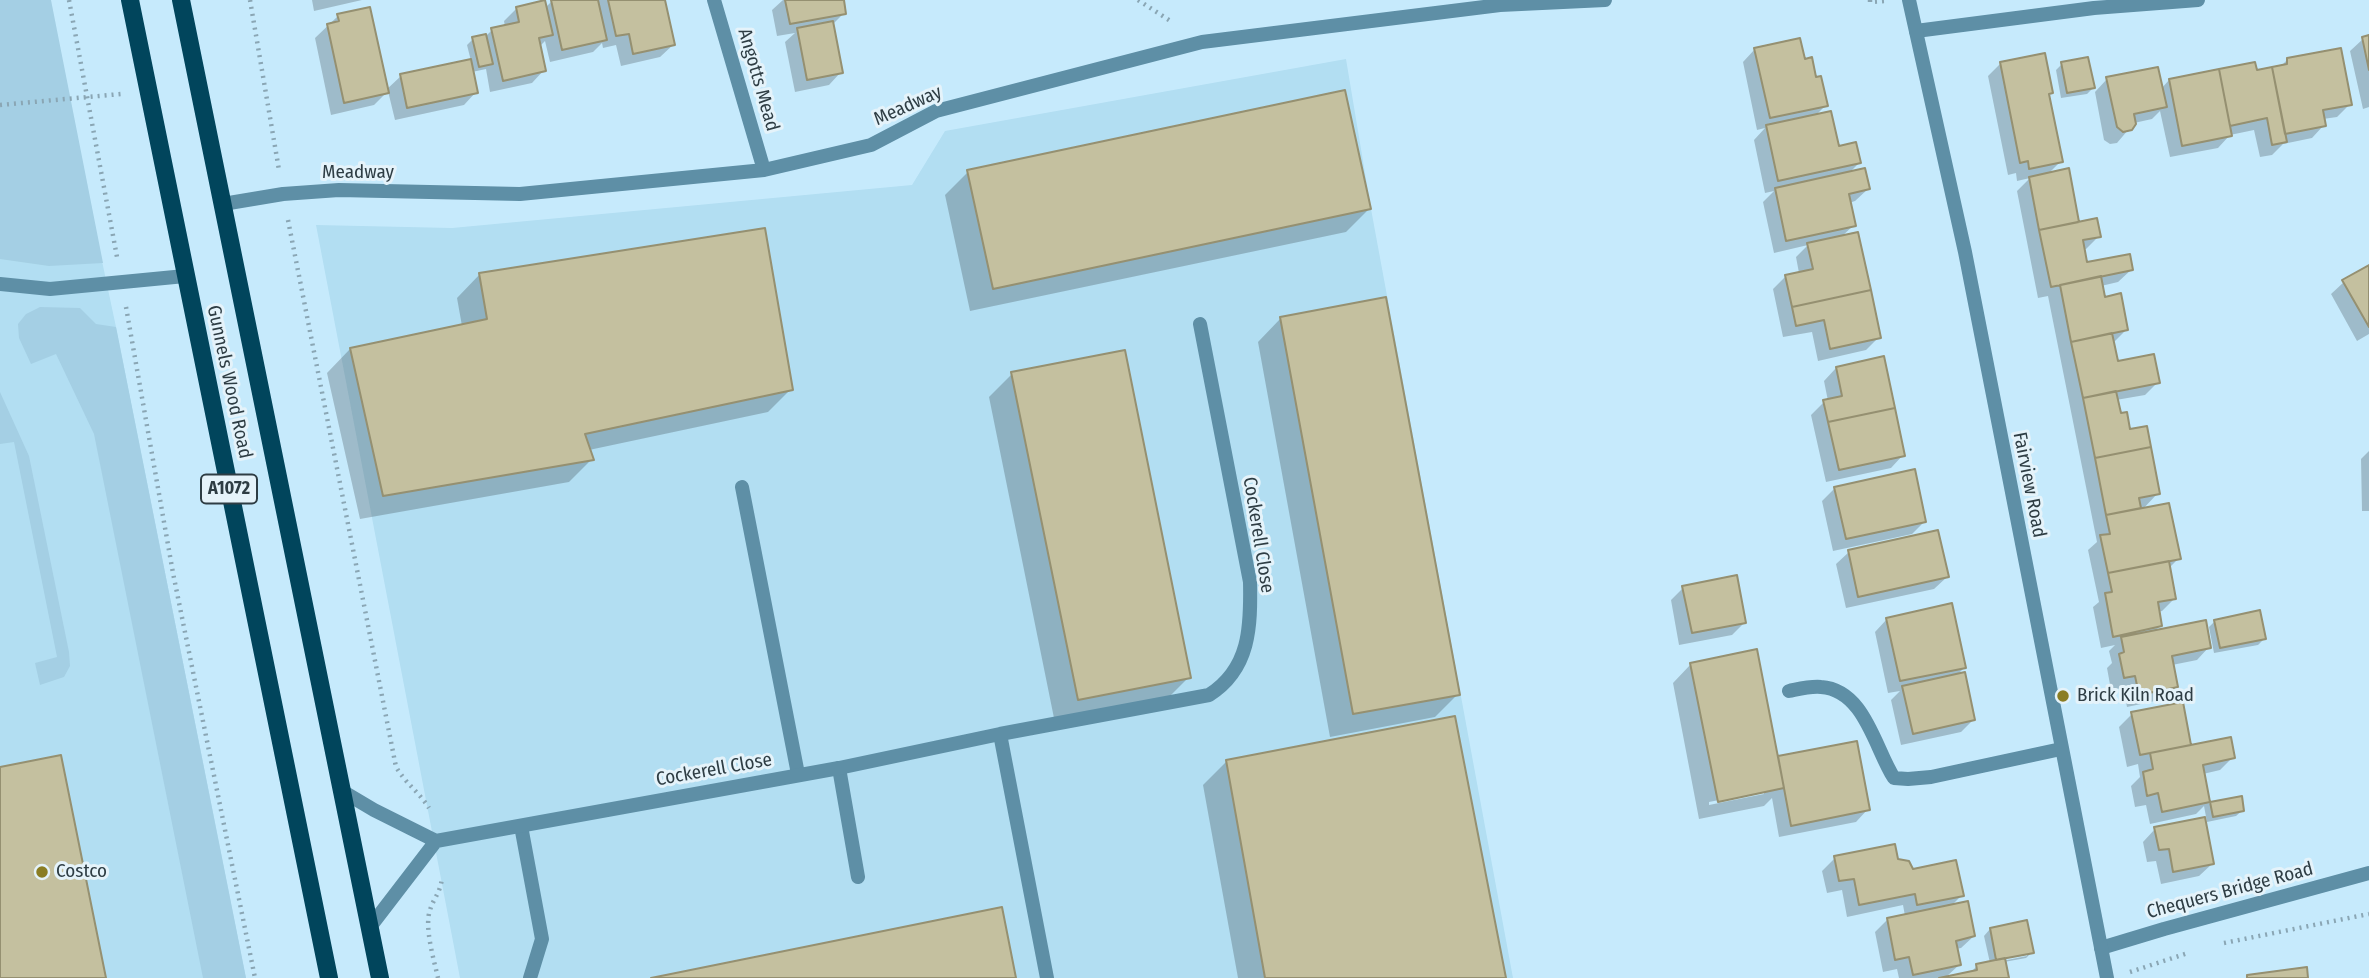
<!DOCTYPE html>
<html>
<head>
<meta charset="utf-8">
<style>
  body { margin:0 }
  canvas { display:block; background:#c6eafc }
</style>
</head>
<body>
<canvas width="2369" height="978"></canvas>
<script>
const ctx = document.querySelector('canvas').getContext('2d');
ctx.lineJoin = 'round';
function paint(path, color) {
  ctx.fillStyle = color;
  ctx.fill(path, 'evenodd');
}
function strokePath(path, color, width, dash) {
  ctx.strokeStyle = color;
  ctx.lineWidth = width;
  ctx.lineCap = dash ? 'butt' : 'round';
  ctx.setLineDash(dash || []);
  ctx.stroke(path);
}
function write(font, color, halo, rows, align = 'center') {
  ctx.font = font + ' "Fira Sans Condensed",sans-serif';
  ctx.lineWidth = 6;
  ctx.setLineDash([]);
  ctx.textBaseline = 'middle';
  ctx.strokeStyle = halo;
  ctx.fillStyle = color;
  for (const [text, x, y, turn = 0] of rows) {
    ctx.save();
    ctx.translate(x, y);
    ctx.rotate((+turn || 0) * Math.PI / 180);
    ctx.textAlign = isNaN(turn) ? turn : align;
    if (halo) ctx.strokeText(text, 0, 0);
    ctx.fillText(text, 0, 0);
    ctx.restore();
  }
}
const built = new Path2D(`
  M1346 59 1371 209 1513 978H460L316 225 452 228 912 185 945 131Z
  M71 115 116 327 246 978H0V120Z`);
const green = new Path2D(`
  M0 0H51L103 263 49 266 0 259Z
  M40 307 80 308 96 324 116 327 246 978H203L94 434 56 354 31 364 19 338 18 324 26 314Z
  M0 392 29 456 69 652 70 666 64 677 40 685 35 663 57 657 14 442 0 444Z`);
const shadow = new Path2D(`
  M312 0H362L314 11Z
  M558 0H663L673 45 660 57 621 66 616 45 603 48 602 43 593 52 550 62 545 41 539 47 544 70 532 83 490 92 486 69 472 72 476 92 464 105 395 120 388 91 374 105 331 115 315 38 338 16 386 90 401 76 471 61 467 45 473 39 487 35 492 30 505 27 504 21 517 8H545L552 1Z
  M783 0H842L844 13 832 25 841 72 829 85 795 92 785 42 795 33 777 36 772 10Z
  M2369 37V107L2363 109 2350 51 2363 39Z
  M1755 49 1804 61 1826 105 1814 117 1837 148 1859 163 1848 174 1868 189 1855 201 1849 203 1854 225 1841 237 1879 337 1866 350 1818 361 1812 332 1783 337 1773 289 1786 276 1799 273 1796 257 1808 245 1774 253 1763 202 1774 191 1765 193 1754 140 1765 128 1757 130 1743 62Z
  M2287 60 2350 104 2337 117 2323 119 2324 125 2312 138 2283 144 2272 155 2260 157 2254 130 2230 135 2218 148 2170 157 2160 111 2152 119 2134 123 2117 143 2110 144 2104 140 2095 92 2107 79 2161 89 2169 80 2255 72 2280 67Z
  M2001 63 2048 95 2061 161 2048 174 2078 224 2099 236 2086 249H2083L2086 264 2131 270 2118 282 2101 286 2104 299 2126 330 2114 342 2116 363 2158 382 2145 395 2116 400 2120 415 2158 493 2142 510 2179 558 2168 569 2174 599 2162 611 2158 612 2160 626 2154 632 2209 647 2197 660 2172 665 2176 687 2164 699 2127 707 2123 688 2111 690 2107 668 2112 663 2109 651 2115 645 2101 648 2093 607 2099 602 2088 550 2097 542 2048 296 2038 298 2017 191 2030 178 2017 181 2016 173 2008 175 1988 76Z
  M2062 64 2093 88 2087 94 2061 98 2056 70Z
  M968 172 1369 209 1346 232 970 311 945 195Z
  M2369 267V334L2357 341 2331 294 2344 282Z
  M480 274 791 389 768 412 589 450 592 459 569 482 360 519 327 373 350 349 462 326 457 298Z
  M1281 318 1458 694 1435 717 1330 737 1258 342Z
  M1836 368 1903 455 1891 468 1826 482 1811 415 1824 402 1828 401 1824 381Z
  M1012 374 1189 677 1166 700 1055 723 989 397Z
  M2369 451V511H2362L2361 459Z
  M1835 488 1924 522 1912 534 1833 551 1822 501Z
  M1849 552 1947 577 1934 589 1846 608 1836 564Z
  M1683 588 1745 622 1732 635 1679 645 1671 600Z
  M1887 619 1965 667 1956 676 1974 719 1961 732 1901 745 1891 700 1900 691 1888 693 1875 632Z
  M2215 621 2264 639 2258 645 2214 653 2209 627Z
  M1691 664 1782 783 1868 809 1856 822 1779 837 1772 798 1764 806 1699 819 1673 683ZM1764 791V794L1709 805V802Z
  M2132 714 2189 747 2233 757 2220 770 2203 774 2209 804 2240 798 2243 810 2236 816 2207 822 2204 806 2196 814 2150 824 2146 805 2135 807 2131 786 2140 777 2138 764 2127 767 2119 727Z
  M1227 761 1504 978H1238L1203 785Z
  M2155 829 2212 864 2199 876 2161 884 2156 861 2147 862 2143 842Z
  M1835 858 1896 861 1912 871 1962 895 1950 907 1974 936 1961 948 1956 949 1959 965 1945 978H1899L1897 969 1883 972 1875 932 1888 919 1905 916 1903 905 1847 917 1842 890 1827 893 1822 871Z
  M1990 929 2032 952 2026 958 2004 962 2008 978H1948L1969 974 1977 966 1990 963 1984 936ZM2027 952V956L1997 962 1996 958Z`);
const building = new Path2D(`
  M545 0 553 35 539 38 546 71 503 81 491 28 519 22 516 7Z
  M551 0H598L607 40 562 50Z
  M608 0H665L675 45 633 54 629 34 616 36Z
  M785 0H844L846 14 790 24Z
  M370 7 389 93 344 103 327 24 339 21 337 14Z
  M833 21 843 73 807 80 797 28Z
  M486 34 493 64 479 67 472 37Z
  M2369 35V70L2362 37Z
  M1800 38 1805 59 1812 57 1816 77 1821 76 1828 106 1770 118 1754 48Z
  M2341 48 2352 105 2323 110 2326 126 2285 134 2272 67 2287 64V58Z
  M2045 53 2053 93 2049 94 2063 162 2029 169 2028 161 2020 163 2000 62Z
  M2088 57 2095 88 2067 93 2061 62Z
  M471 59 478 93 407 108 400 74Z
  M2255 62 2257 70 2272 67 2287 142 2272 145 2267 118 2230 126 2219 69Z
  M2158 67 2167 107 2134 114 2136 124 2132 130 2123 132 2117 127 2106 77Z
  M2219 69 2232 136 2182 146 2169 79Z
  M1345 90 1371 209 993 289 967 170Z
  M1831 111 1839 146 1856 142 1861 163 1778 181 1766 125Z
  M1865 168 1870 189 1849 194 1856 226 1786 241 1775 188Z
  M2069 168 2079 222 2039 230 2029 177Z
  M2097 218 2101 237 2083 240 2087 262 2130 254 2133 270 2051 287 2039 230Z
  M765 228 793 390 585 434 594 460 383 496 350 348 487 319 479 273Z
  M1858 232 1871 290 1792 307 1785 275 1813 269 1807 243Z
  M2369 265V327L2342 280Z
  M2101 276 2105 297 2121 293 2128 330 2071 342 2060 285Z
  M1871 290 1881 338 1830 349 1824 320 1796 326 1792 307Z
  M1386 297 1460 695 1353 714 1280 317Z
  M2112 333 2118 361 2154 354 2160 383 2083 398 2071 342Z
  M1125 350 1191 678 1078 700 1011 372Z
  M1884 356 1895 408 1828 422 1823 400 1842 396 1836 367Z
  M2116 391 2121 413 2127 412 2130 429 2147 426 2151 447 2095 458 2083 398Z
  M1895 408 1905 456 1839 470 1828 422Z
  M2151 447 2160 494 2139 498 2141 508 2106 515 2095 458Z
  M1915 469 1926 522 1846 539 1834 487Z
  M2169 503 2181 559 2108 573 2100 535 2110 534 2106 515Z
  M1938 530 1949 577 1858 597 1848 550Z
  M2169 561 2176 599 2158 602 2162 626 2113 637 2105 593 2112 592 2108 573Z
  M1737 575 1746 623 1692 633 1682 586Z
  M1952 603 1966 668 1900 681 1886 618Z
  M2260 610 2266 639 2220 648 2214 620Z
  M2206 620 2211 648 2172 656 2178 687 2139 695 2135 676 2124 678 2119 654 2124 652 2121 637Z
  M1757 649 1784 788 1718 802 1690 663Z
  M1965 672 1975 720 1913 734 1902 686Z
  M2183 702 2191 745 2140 755 2131 712Z
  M1455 716 1506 978H1265L1226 760Z
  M2231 737 2235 758 2203 765 2210 802 2162 812 2158 793 2147 796 2143 772 2153 769 2150 753Z
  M1857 741 1870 810 1791 826 1778 756Z
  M61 755 106 978H0V767Z
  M2242 796 2244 811 2213 817 2210 802Z
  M2205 817 2214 864 2173 872 2169 849 2159 850 2154 827Z
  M1895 844 1898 859 1909 861 1913 869 1956 860 1964 896 1917 905 1915 894 1859 905 1854 879 1839 881 1834 856Z
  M1968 901 1975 936 1956 941 1961 965 1913 975 1909 957 1895 960 1887 918Z
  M1002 907 1016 978H651Z
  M2027 920 2034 953 1996 960 1990 928Z
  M2005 958 2009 978H1939L1977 970 1976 964Z
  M2307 967 2308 978H2247V975Z`);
const path = new Path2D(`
  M69 0 117 257
  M250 0 279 170
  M1138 0 1172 22
  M1870 0V2L1885 1
  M0 105 121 94
  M288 220 396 767C407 785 418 791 429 808
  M126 307 173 573 255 978
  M2224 943 2369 914
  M2130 972 2188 953
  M438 978C434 960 424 927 430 910 434 897 440 894 442 878`);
const service = new Path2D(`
  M0 284 50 289 185 276
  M742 487 798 774
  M1789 691C1799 689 1810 686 1821 687 1865 690 1875 749 1894 778L1908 779 1931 777 2061 749
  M839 768 858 877
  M521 826 542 939 530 978`);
const minor = new Path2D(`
  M714 0 764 170
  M1916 31 2094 8 2198 0
  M223 204 283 194 339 190 520 194 764 170 871 145 936 111 1202 42 1500 5 1605 0
  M1000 734 1047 978
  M342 791 374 810 436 841 839 768 1000 734 1209 695C1250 669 1251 627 1250 582L1200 324
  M370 927 436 841
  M2101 948 2164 929 2369 873`);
const tertiary = new Path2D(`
  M1909 0 1965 252 2107 978`);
const primary = new Path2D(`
  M130 0 329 978
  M181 0 380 978`);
const markers = [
  [2063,696,7,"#8a7d23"],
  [42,872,7,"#8a7d23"]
];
const shields = [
  [229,489,56]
];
const shieldNames = [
  ["A1072",229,489]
];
const streetNames = [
  ["Angotts Mead",758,80,74],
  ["Meadway",908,106,-24],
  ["Meadway",358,173],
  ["Gunnels Wood Road",229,382,78],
  ["Fairview Road",2029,485,79],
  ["Cockerell Close",1258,535,81],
  ["Cockerell Close",714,770,-10],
  ["Chequers Bridge Road",2230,891,-15]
];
const poiNames = [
  ["Brick Kiln Road",2077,696],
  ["Costco",56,872]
];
paint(built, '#b2def2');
paint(green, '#a4cfe4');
paint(shadow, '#0003');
paint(building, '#c4c09f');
strokePath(building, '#959071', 2);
strokePath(path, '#8aa6b4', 4.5, [2, 5]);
strokePath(service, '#5e8fa6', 14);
strokePath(minor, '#5e8fa6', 14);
strokePath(tertiary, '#5e8fa6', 14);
strokePath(primary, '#01455c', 18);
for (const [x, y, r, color] of markers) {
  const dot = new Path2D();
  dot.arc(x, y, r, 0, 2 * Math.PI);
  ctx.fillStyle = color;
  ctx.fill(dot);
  strokePath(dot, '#e5f3fa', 2.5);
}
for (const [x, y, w] of shields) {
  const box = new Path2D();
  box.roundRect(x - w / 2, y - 14.5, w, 29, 5);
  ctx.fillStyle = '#e5f3fa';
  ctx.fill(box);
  strokePath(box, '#2e3d44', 2);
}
write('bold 18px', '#2e3d44', null, shieldNames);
write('19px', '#2e3d44', '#e5f3fa', streetNames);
write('19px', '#2e3d44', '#e5f3fa', poiNames, 'left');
</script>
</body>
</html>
